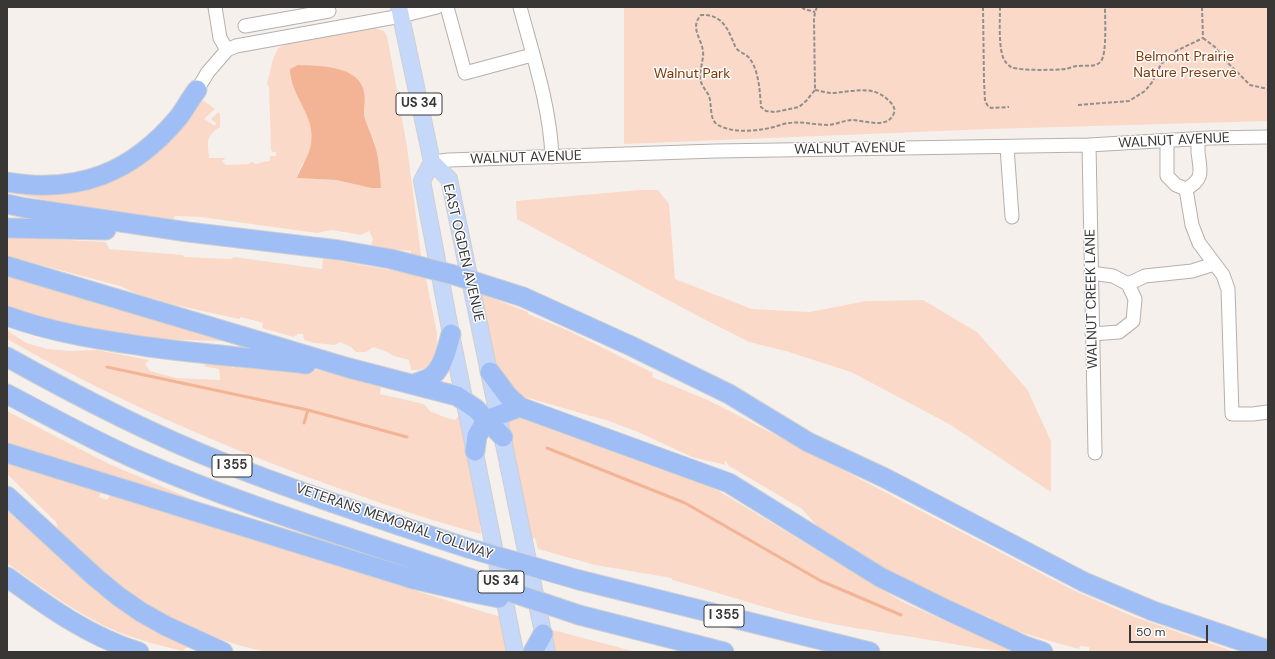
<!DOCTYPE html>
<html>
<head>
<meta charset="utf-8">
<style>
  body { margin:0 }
  #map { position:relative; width:1275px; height:659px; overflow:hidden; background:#f6f0ec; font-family:"DM Sans",sans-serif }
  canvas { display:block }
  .frame { position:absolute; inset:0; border:8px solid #393736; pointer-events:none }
  .scale { position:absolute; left:1129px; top:625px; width:79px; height:18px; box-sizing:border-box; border:2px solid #393736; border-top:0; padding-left:5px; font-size:12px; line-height:14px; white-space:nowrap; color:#393736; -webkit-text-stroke:3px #fefefe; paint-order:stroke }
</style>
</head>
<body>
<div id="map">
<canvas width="1275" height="659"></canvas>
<div class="frame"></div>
<div class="scale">50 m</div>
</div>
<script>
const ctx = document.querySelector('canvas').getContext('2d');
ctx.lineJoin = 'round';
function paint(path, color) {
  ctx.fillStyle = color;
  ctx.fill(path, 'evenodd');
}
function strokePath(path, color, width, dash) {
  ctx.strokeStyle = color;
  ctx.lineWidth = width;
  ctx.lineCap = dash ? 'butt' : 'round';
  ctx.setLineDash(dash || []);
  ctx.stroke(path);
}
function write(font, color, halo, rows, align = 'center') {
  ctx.font = font + ' "DM Sans",sans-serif';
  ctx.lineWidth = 3;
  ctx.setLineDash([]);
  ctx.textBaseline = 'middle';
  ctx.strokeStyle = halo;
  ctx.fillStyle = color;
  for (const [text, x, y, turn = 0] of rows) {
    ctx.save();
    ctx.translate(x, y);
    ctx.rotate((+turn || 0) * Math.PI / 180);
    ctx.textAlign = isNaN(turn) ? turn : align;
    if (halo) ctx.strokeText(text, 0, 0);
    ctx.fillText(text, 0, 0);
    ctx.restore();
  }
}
const green = new Path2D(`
  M624 7H1268V121L990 129 624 144Z
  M375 28 384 31 387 36 391 57 407 147 421 254 437 333V353L432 361 425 368 419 370H411L409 360 394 356 385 351 373 347 366 352H356L351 347 340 342 335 345 315 343 304 340 303 334H298L294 337 262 328 263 323 241 317 239 319 171 304 135 293 120 286 7 256V237L106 242 109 249 183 255 184 257 231 259 234 257 322 269 323 258 412 274 411 251 381 248 371 245 373 239 369 231 361 235 332 230 317 233 201 217 175 216 173 220 80 207 15 194 16 190 80 186 196 102 204 101 215 109 204 119 215 126 216 123 211 119 218 112 220 114V127C205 137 208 141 209 158H226L222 161 226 165 249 164 251 162H253L254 164C260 164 264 161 270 161V156H276V152H273L271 150 269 87 267 84 273 59 278 48 291 42 332 35 335 34ZM290 76 364 91 365 120 374 141 380 169 371 188 336 180 297 178C298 174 299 170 301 166 303 163 306 162 307 159 322 130 299 102 290 76Z
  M640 190H658L669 204 675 279 752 309 810 312 866 301 923 300 977 332 1027 389 1051 441V492L951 425 851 372 789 352 749 342 696 315 517 219 516 201Z
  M7 275 156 321 158 320 223 341C176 340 129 338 83 329 58 323 32 315 7 308Z
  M481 294 528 312V314L567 330 653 373 652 377 710 401 1071 589 1132 616 1235 652 1089 651V647L1080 646 1079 649C1049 641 1021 633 992 622L991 618 986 616 983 619 898 580 899 575 894 572 889 575 826 536 802 509 729 466 726 461 724 462 726 465 692 457 638 432 609 421 521 396 510 391 496 366Z
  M7 330 26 343 48 349 69 351 97 350 149 360 145 364 150 371 176 378 220 380 219 369 203 366 206 364 220 363 222 361 233 368 241 360 284 364 334 373 381 387 380 394 424 404 430 411 444 417 455 420 459 415 479 510 481 534C436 522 392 507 349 492 230 450 116 401 7 339Z
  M7 411 107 463 196 501 195 503 7 446Z
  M511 418H521L553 427 670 467 717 490 901 601 934 616 997 642 1027 652C992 652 959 645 924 639 879 632 831 625 786 613 748 603 711 590 672 580V578L595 565 538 549 535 538H532L507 425V421Z
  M7 462 101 492 99 497 107 500 110 495 484 612 502 617 508 652H268C198 639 136 603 85 556 79 551 61 537 58 531 57 528 57 525 56 522L7 474Z
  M7 506 88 582 134 615 173 638 201 649 200 652 198 651 196 648 193 649 189 647 184 649 183 651C161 646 139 640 118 632 78 615 42 588 7 563Z
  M549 629 636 652H554Z`);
const water = new Path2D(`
  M298 65C319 66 359 65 364 92 366 101 363 110 365 119 367 126 371 133 373 140 379 155 380 172 381 188H371L336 180 297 178C301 166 309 157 311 144 316 115 290 96 290 69Z`);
const stream = new Path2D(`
  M107 367 308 410 407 437
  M304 423 308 410
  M547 448 685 503 821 581 901 615`);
const path = new Path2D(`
  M802 7 804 9 815 12
  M983 7 984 81 985 101 988 106 991 108 1009 107
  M1000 7C1000 19 998 52 1005 61 1006 63 1009 66 1011 67 1019 71 1057 70 1066 69 1070 68 1074 66 1078 66 1085 65 1096 68 1101 61 1107 54 1105 18 1105 7
  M1202 7 1203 38
  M1203 38 1215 47 1226 61 1250 85 1268 89
  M815 90C821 91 827 93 833 93 852 92 870 85 886 98 890 102 896 106 894 113 888 130 864 120 852 120 845 120 837 124 829 125 815 125 802 121 789 123 785 123 781 125 777 126 761 131 734 134 718 125 708 119 713 103 708 94 705 89 701 85 700 78 700 71 702 64 703 57 705 40 688 30 701 15 718 14 726 24 732 39 734 42 734 45 736 48 740 53 747 54 750 59 759 71 760 93 761 107L766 111 775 112 799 107 806 101 815 90 814 19 815 12 817 7
  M1078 105 1129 101 1145 91 1153 81 1161 64 1176 51 1203 38`);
const minor = new Path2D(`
  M215 7 220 38 227 50
  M447 7 465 73 532 55
  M520 7C533 56 550 106 552 157
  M245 26 329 11
  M197 90 208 72 227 50 236 46 401 16 437 7
  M1167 141V176L1176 185 1186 189C1205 179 1200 170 1198 152 1198 148 1198 143 1198 139
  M1089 145 1095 453
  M1007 147 1012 217
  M432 162 449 160 716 151 1089 145 1209 138 1268 137
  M1186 189 1192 225 1199 243 1223 275 1228 289 1232 414H1253L1268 412
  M1091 273 1113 276 1128 284 1145 276 1192 271 1214 264
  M1092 334 1119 332 1133 321 1135 299 1128 284`);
const major = new Path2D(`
  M399 7 432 162
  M432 162 449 179 547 652
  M432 162 422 181 451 334 515 652`);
const highway = new Path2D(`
  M7 182C78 194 132 173 178 118 185 109 190 99 197 90
  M7 204 26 208 188 232 339 250 391 259
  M7 228 106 230
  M7 266 349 368 457 396 476 409 503 437
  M523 297 631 346 729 394 808 442 885 478 1084 582 1153 611 1268 650
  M7 316C53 333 101 340 149 347 201 354 254 358 306 364
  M7 357C75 395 146 432 219 461 301 493 384 521 468 548
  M490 372 508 396 520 407 729 483 880 577 947 610 1025 646 1043 652
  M414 384C418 382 424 381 429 378 443 370 447 348 451 334
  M7 394C51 417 94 441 140 461 246 507 359 540 469 578
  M475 451 477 436 486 420 520 407
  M7 453 413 579 469 592
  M7 496 95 577 118 596 141 612 166 626 223 652
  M7 577C48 607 90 637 139 652
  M579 580 870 652
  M579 615 724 652
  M533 652 543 634`);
const highwayBridge = new Path2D(`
  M391 259 454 275 523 297
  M468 548 579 580
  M469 578 579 615
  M469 592 499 598`);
const shields = [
  [419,104,46],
  [232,466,40],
  [501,582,46],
  [724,616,40]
];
const shieldNames = [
  ["US 34",419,104],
  ["I 355",232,466],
  ["US 34",501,582],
  ["I 355",724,616]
];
const parkNames = [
  ["Belmont Prairie",1185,57],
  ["Nature Preserve",1185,73],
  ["Walnut Park",692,74]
];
const streetNames = [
  ["WALNUT AVENUE",1174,141,-3],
  ["WALNUT AVENUE",850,149,-1],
  ["WALNUT AVENUE",526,158,-2],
  ["EAST OGDEN AVENUE",463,253,77],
  ["WALNUT CREEK LANE",1092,299,-91],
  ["VETERANS MEMORIAL TOLLWAY",394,522,19]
];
paint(green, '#fad9c9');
paint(water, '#f3b495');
strokePath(stream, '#f3b495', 3);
strokePath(minor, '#b6b0ad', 15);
strokePath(major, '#cfcfcf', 18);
strokePath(highway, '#cfcfcf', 21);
strokePath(path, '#928e8c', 2, [4, 2]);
strokePath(minor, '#fff', 13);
strokePath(major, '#c6d8fa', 16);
strokePath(highway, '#a0bef6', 19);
strokePath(highwayBridge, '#cfcfcf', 21, []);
strokePath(highwayBridge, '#a0bef6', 19);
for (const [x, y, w] of shields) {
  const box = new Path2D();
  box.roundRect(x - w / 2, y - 11, w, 22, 3);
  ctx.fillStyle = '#fefefe';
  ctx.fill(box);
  strokePath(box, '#393736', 1);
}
write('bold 13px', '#393736', null, shieldNames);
write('14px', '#813806', '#fefefe', parkNames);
write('14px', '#393736', '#fefefe', streetNames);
</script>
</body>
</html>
